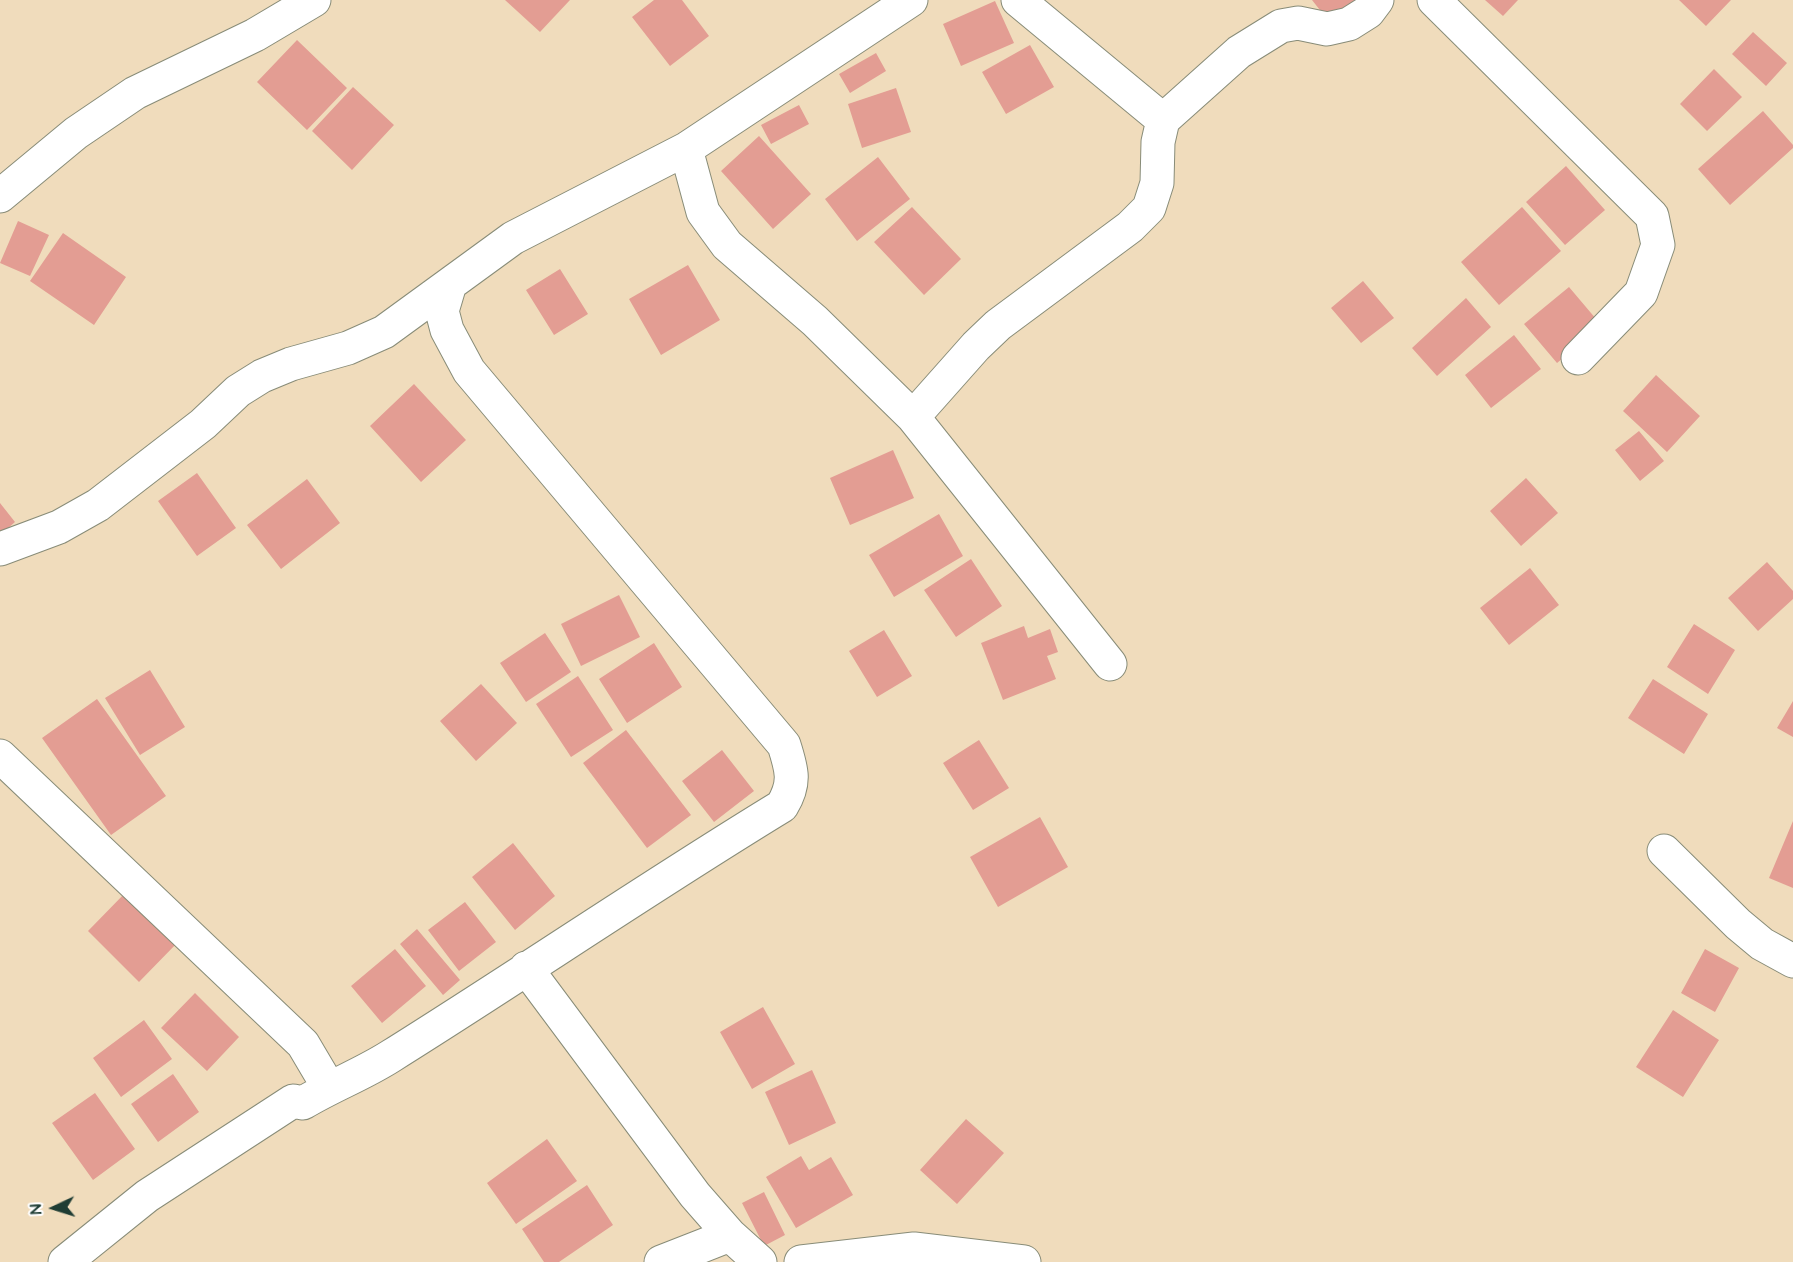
<!DOCTYPE html>
<html>
<head>
<meta charset="utf-8">
<style>
  body { margin:0 }
  #map { position:relative; width:1793px; height:1262px; overflow:hidden; background:#f0dcbc; font-family:"Architects Daughter",sans-serif }
  canvas { display:block }
  .north { position:absolute; left:24px; top:1178px; width:60px; height:60px; -webkit-text-stroke:4px #fff; paint-order:stroke; rotate:266deg; font-size:16px; font-weight:700; line-height:24px; text-align:center; color:#1f3d34 }
  .north::after { content:''; display:block; margin:auto; width:21px; height:27px; background:#1f3d34; clip-path:polygon(50% 0,100% 100%,50% 72%,0 100%) }
</style>
</head>
<body>
<div id="map">
<canvas width="1793" height="1262"></canvas>
<div class="north">N</div>
</div>
<script>
const ctx = document.querySelector('canvas').getContext('2d');
ctx.lineJoin = 'round';
function paint(path, color) {
  ctx.fillStyle = color;
  ctx.fill(path, 'evenodd');
}
function strokePath(path, color, width, dash) {
  ctx.strokeStyle = color;
  ctx.lineWidth = width;
  ctx.lineCap = dash ? 'butt' : 'round';
  ctx.setLineDash(dash || []);
  ctx.stroke(path);
}
const building = new Path2D(`
  M505 0H570L540 32Z
  M654 0H682L709 36 670 66 632 17Z
  M1312 0H1360L1331 24Z
  M1485 0H1518L1503 16Z
  M1679 0H1731L1706 26Z
  M995 1 1014 43 961 66 943 24Z
  M1753 32 1787 63 1766 86 1732 54Z
  M297 40 347 88 307 130 257 82Z
  M1030 45 1054 87 1006 114 982 72Z
  M876 53 886 71 850 93 839 74Z
  M1714 69 1742 97 1707 131 1680 104Z
  M353 87 394 125 352 170 312 131Z
  M896 88 911 132 862 148 848 104Z
  M799 105 809 124 771 144 761 125Z
  M1763 111 1793 145V148L1730 205 1698 169Z
  M759 136 811 194 773 229 721 171Z
  M878 157 910 199 857 241 825 199Z
  M1566 166 1605 210 1565 245 1526 202Z
  M912 207 961 259 924 295 874 242Z
  M1522 207 1561 251 1499 305 1461 262Z
  M18 221 49 235 30 276 0 263Z
  M63 233 126 277 94 325 30 281Z
  M688 265 720 320 661 355 629 299Z
  M560 269 588 314 554 335 526 290Z
  M1363 281 1394 318 1361 343 1331 308Z
  M1569 287 1602 326 1557 363 1524 324Z
  M1466 298 1491 327 1437 376 1412 348Z
  M1514 335 1541 369 1491 408 1465 375Z
  M1656 375 1700 416 1667 452 1623 411Z
  M414 384 466 440 421 482 370 426Z
  M1639 431 1664 461 1640 481 1615 450Z
  M893 450 914 498 850 525 830 478Z
  M197 473 236 528 197 556 158 501Z
  M1526 478 1558 513 1521 546 1490 511Z
  M307 479 340 523 281 569 247 525Z
  M0 503 15 522 0 535Z
  M939 514 963 556 894 597 869 555Z
  M971 559 1002 606 956 637 924 590Z
  M1767 562 1793 591V599L1758 631 1728 598Z
  M1530 568 1559 605 1509 645 1480 608Z
  M619 595 640 637 581 666 561 624Z
  M1694 624 1735 650 1708 694 1667 667Z
  M1024 626 1028 638 1050 629 1058 652 1047 656 1056 679 1003 700 981 643Z
  M884 630 912 676 877 697 849 651Z
  M545 633 571 672 526 702 500 663Z
  M654 643 682 687 627 723 599 679Z
  M150 670 185 727 140 755 105 698Z
  M578 676 613 730 571 757 536 704Z
  M1653 679 1708 714 1684 754 1628 718Z
  M481 684 517 723 476 761 440 721Z
  M97 699 166 796 111 835 42 738Z
  M1793 701V737L1777 728Z
  M626 730 691 815 647 848 583 763Z
  M979 740 1009 788 973 810 943 763Z
  M722 750 754 791 714 822 682 781Z
  M1040 817 1068 867 998 907 970 857Z
  M1793 821V888L1769 878Z
  M513 843 555 896 515 930 472 877Z
  M127 891 178 942 139 982 88 931Z
  M465 902 496 942 459 971 428 930Z
  M417 929 460 980 443 995 400 944Z
  M395 949 426 986 382 1023 351 986Z
  M1705 949 1739 968 1715 1012 1681 993Z
  M195 993 239 1037 207 1071 161 1028Z
  M763 1007 795 1064 752 1089 720 1032Z
  M1673 1010 1719 1040 1683 1097 1636 1067Z
  M144 1020 172 1059 121 1097 93 1058Z
  M812 1070 836 1123 789 1145 765 1092Z
  M173 1074 199 1112 158 1142 131 1104Z
  M95 1093 135 1149 93 1180 52 1123Z
  M966 1119 1004 1153 957 1204 920 1170Z
  M547 1139 577 1181 516 1224 487 1183Z
  M801 1156 809 1170 831 1157 853 1195 796 1228 766 1177Z
  M587 1185 613 1225 559 1262H544L522 1229Z
  M764 1192 785 1235 764 1246 742 1203Z`);
const minor = new Path2D(`
  M1018 0 1163 120
  M1434 0 1652 216 1658 245 1641 293 1578 358
  M686 149 703 212 727 245 815 321 913 417 1110 664
  M0 196 76 133 135 93 255 35 314 0
  M913 417 976 346 998 325 1130 227 1149 208 1157 183 1158 142 1163 120 1239 52 1281 26 1298 23 1327 29 1349 24 1368 12 1377 0
  M0 549 59 527 98 505 203 424 238 391 262 376 291 364 348 348 384 332 513 238 686 149 911 0
  M0 756 303 1044 329 1088
  M1664 851 1738 924 1762 944 1793 961
  M526 968 695 1195 730 1235 760 1262
  M65 1262 147 1196 293 1101 303 1103C331 1086 363 1074 391 1056 522 974 649 887 782 806 796 783 792 770 784 745L469 371 447 330 442 311 450 284
  M661 1262 730 1235
  M801 1262 914 1249 1024 1262`);
paint(building, '#e39d93');
strokePath(minor, '#888c78', 35);
strokePath(minor, '#fff', 33);
</script>
</body>
</html>
